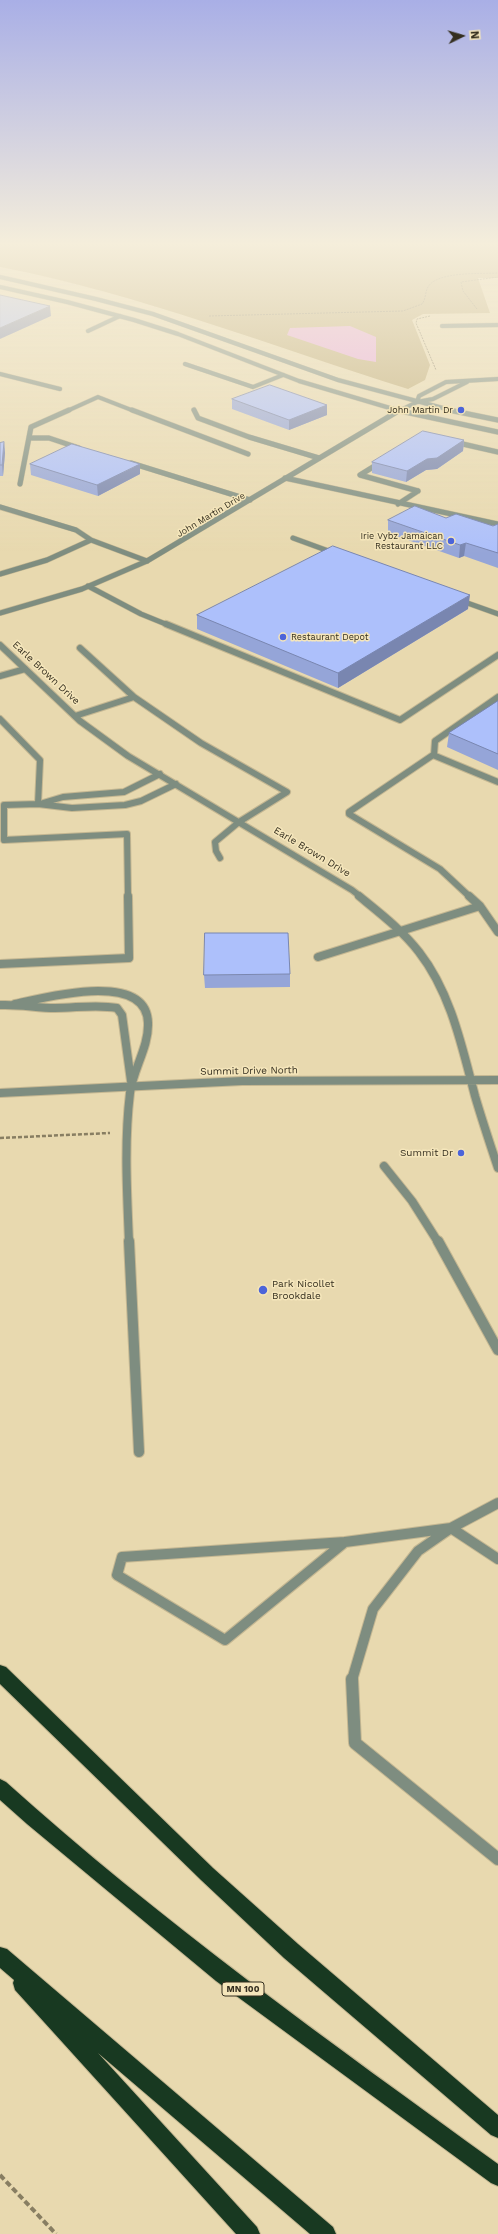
<!DOCTYPE html>
<html>
<head>
<meta charset="utf-8">
<style>
  body { margin:0 }
  #map { position:relative; width:498px; height:2234px; overflow:hidden; background:#e8d9af; font-family:"Work Sans",sans-serif }
  canvas { display:block }
  .north { position:absolute; left:442px; top:16px; width:40px; height:40px; -webkit-text-stroke:3px #f5e6bb; paint-order:stroke; rotate:85deg; font-size:11px; font-weight:700; line-height:16px; text-align:center; color:#352f1f }
  .north::after { content:''; display:block; margin:auto; width:14px; height:18px; background:#352f1f; clip-path:polygon(50% 0,100% 100%,50% 72%,0 100%) }
</style>
</head>
<body>
<div id="map">
<canvas width="498" height="2234"></canvas>
<div class="north">N</div>
</div>
<script>
const ctx = document.querySelector('canvas').getContext('2d');
ctx.lineJoin = 'round';
function paint(path, color) {
  ctx.fillStyle = color;
  ctx.fill(path, 'evenodd');
}
function strokePath(path, color, width, dash) {
  ctx.strokeStyle = color;
  ctx.lineWidth = width;
  ctx.lineCap = dash ? 'butt' : 'round';
  ctx.setLineDash(dash || []);
  ctx.stroke(path);
}
function write(font, color, halo, rows, align = 'center') {
  ctx.font = font + ' "Work Sans",sans-serif';
  ctx.lineWidth = 3;
  ctx.setLineDash([]);
  ctx.textBaseline = 'middle';
  ctx.strokeStyle = halo;
  ctx.fillStyle = color;
  for (const [text, x, y, turn = 0] of rows) {
    ctx.save();
    ctx.translate(x, y);
    ctx.rotate((+turn || 0) * Math.PI / 180);
    ctx.textAlign = isNaN(turn) ? turn : align;
    if (halo) ctx.strokeText(text, 0, 0);
    ctx.fillText(text, 0, 0);
    ctx.restore();
  }
}
const green = new Path2D(`
  M0 241H498V278H478L490 313 423 314 412 320 430 365 425 380 408 389C273 347 140 294 0 267Z`);
const water = new Path2D(`
  M350 326 376 337V362L358 359 287 335 290 328Z`);
const pathFar2 = new Path2D(`
  M477 309 463 291 461 282 498 277
  M209 316 403 311 422 304C426 299 425 292 428 287 437 271 482 274 498 273
  M430 316 417 319 416 323 436 370`);
const pathFar1 = new Path2D(`
  M0 1138 110 1133`);
const path = new Path2D(`
  M0 2175 56 2234`);
const serviceFar5 = new Path2D(`
  M442 326 498 325
  M88 331 120 316
  M185 364 253 387 283 375
  M0 374 60 389
  M467 382 433 399 417 402 419 396 446 382 498 379
  M67 411 98 397 134 411`);
const serviceFar4 = new Path2D(`
  M132 410 248 454
  M194 410 198 418 249 437 319 458
  M29 438H49L79 448
  M454 442 498 452
  M381 462 360 475 418 491
  M131 463 250 500
  M285 478 498 524
  M20 484 31 427 69 410
  M398 504 418 491
  M0 507 76 530 91 540 147 561
  M293 538 334 553
  M0 574 47 560 91 540
  M88 586 141 614 168 625
  M459 600 498 614`);
const serviceFar3 = new Path2D(`
  M166 624 400 720 498 655
  M0 676 25 669
  M134 697 201 743 287 792 239 822 215 842 216 851 220 858
  M75 716 134 697 80 648
  M0 719 40 760 38 804
  M434 755 435 741 498 697
  M43 803 63 797 124 792 160 774
  M128 897 127 834 4 840V805L38 804 72 808 125 805 141 801 176 784
  M470 897 440 869 349 814V812L433 755 498 782`);
const serviceFar2 = new Path2D(`
  M480 906 498 932
  M318 957 480 906 469 896
  M0 964 129 958 128 896
  M15 1004C46 997 147 970 148 1023 149 1047 133 1069 130 1093 124 1143 127 1192 129 1242
  M0 1005C19 1004 37 1008 55 1008 76 1008 97 1004 117 1008L122 1015 131 1081
  M384 1166 412 1201 438 1242`);
const serviceFar1 = new Path2D(`
  M129 1241 139 1452
  M438 1241 498 1350
  M345 1542 225 1640 117 1575 122 1557Z
  M345 1542 451 1528 498 1559
  M352 1680 373 1609 418 1551 451 1528 498 1503`);
const service = new Path2D(`
  M352 1679 355 1743 498 1859`);
const tertiaryFar3 = new Path2D(`
  M0 277 96 299 153 314 338 380 454 411
  M0 287 67 302 134 320 178 334 299 381 400 411
  M399 411 417 402`);
const tertiaryFar2 = new Path2D(`
  M396 410 498 432
  M449 410 498 420
  M0 613 82 589 147 561 400 410`);
const tertiaryFar1 = new Path2D(`
  M0 645 80 721 128 756 352 890 361 897`);
const tertiary = new Path2D(`
  M359 896C381 914 402 930 419 952 451 993 462 1047 475 1096 482 1120 490 1144 498 1168
  M0 1093 242 1081 498 1080`);
const motorway = new Path2D(`
  M0 1665 6 1667 213 1868 298 1944 498 2115V2138L491 2135 284 1958 201 1880 0 1684Z
  M0 1779 6 1782C160 1921 330 2042 498 2164V2186L491 2183 216 1981 27 1824 0 1800Z
  M0 1947 7 1949 333 2227 336 2234H310L98 2053 257 2227 260 2234H236L15 1990 13 1983 14 1980 0 1968Z`);
const wall = new Path2D(`
  M232 399 327 405V415L289 430 232 409Z
  M464 440 463 451 437 469 426 470 406 482 372 473V462Z
  M4 442 5 453 3 476H0V443Z
  M30 464 140 474 98 496 31 475Z
  M446 518 493 526 498 524V568L464 556 459 558 388 533V520Z
  M468 609 338 688 197 629V615Z
  M498 701V770L447 747 449 733Z
  M290 974V987L205 988 204 975Z`);
const shadedWall = new Path2D(`
  M50 306 51 316 0 339V328Z
  M327 405V415L289 430V420Z
  M464 440 463 451 437 469 426 470 406 482 407 471 427 459Z
  M4 442 5 453 3 476 2 465Z
  M140 464V474L98 496 97 485Z
  M466 543 464 556 459 558 460 545Z
  M470 595 468 609 338 688V673Z`);
const building = new Path2D(`
  M0 295 50 306 0 328Z
  M270 385 327 405 289 420 232 399Z
  M423 431 464 440 437 458 427 459 407 471 372 462Z
  M4 442 2 465H0V443Z
  M72 444 140 464 97 485 30 464Z
  M415 506 446 518 456 514 493 526 498 524V553L466 543 460 545 388 520Z
  M333 546 470 595 338 673 197 615Z
  M498 701V754L449 733Z
  M205 933H288L290 974 204 975Z`);
const markers = [
  [461,410,4,"#4c64d9"],
  [451,541,4,"#4c64d9"],
  [283,637,4,"#4c64d9"],
  [461,1153,4,"#4c64d9"],
  [263,1290,5,"#4c64d9"]
];
const farPoinames = [
  ["John Martin Dr",453,410],
  ["Irie Vybz Jamaican",443,536],
  ["Restaurant LLC",443,546],
  ["Restaurant Depot",291,637,"left"]
];
const farStreetnames = [
  ["John Martin Drive",211,515,-31]
];
const shields = [
  [243,1989,42]
];
const shieldNames = [
  ["MN 100",243,1989]
];
const streetNames = [
  ["Earle Brown Drive",46,673,43],
  ["Earle Brown Drive",312,852,31],
  ["Summit Drive North",249,1071,-1]
];
const poiNames = [
  ["Summit Dr",453,1153],
  ["Park Nicollet",272,1284,"left"],
  ["Brookdale",272,1296,"left"]
];
paint(green, '#bfab75');
paint(water, '#eaa8e2');
strokePath(serviceFar5, '#c4b792', 5);
strokePath(serviceFar4, '#c4b792', 6);
strokePath(serviceFar3, '#c4b792', 8);
strokePath(serviceFar2, '#c4b792', 10);
strokePath(serviceFar1, '#c4b792', 12);
strokePath(service, '#c4b792', 14);
strokePath(tertiaryFar3, '#c4b792', 5);
strokePath(tertiaryFar2, '#c4b792', 6);
strokePath(tertiaryFar1, '#c4b792', 8);
strokePath(tertiary, '#c4b792', 10);
strokePath(motorway, '#c4b792', 2);
strokePath(pathFar2, '#887e62', 1, [2, 1]);
strokePath(pathFar1, '#887e62', 2.5, [4, 2]);
strokePath(path, '#887e62', 4, [6, 3]);
strokePath(serviceFar5, '#7e8d80', 4);
strokePath(serviceFar4, '#7e8d80', 5);
strokePath(serviceFar3, '#7e8d80', 6);
strokePath(serviceFar2, '#7e8d80', 8);
strokePath(serviceFar1, '#7e8d80', 10);
strokePath(service, '#7e8d80', 12);
strokePath(tertiaryFar3, '#7e8d80', 4);
strokePath(tertiaryFar2, '#7e8d80', 5);
strokePath(tertiaryFar1, '#7e8d80', 6);
strokePath(tertiary, '#7e8d80', 8);
paint(motorway, '#183921');
paint(wall, '#95a5d8');
paint(shadedWall, '#7986b0');
paint(building, '#adc0fb');
strokePath(building, '#7986b0', 1);
const sky = ctx.createLinearGradient(0, 0, 0, 554);
sky.addColorStop(0, '#a9afe6');
sky.addColorStop(0.44, '#f5eedb');
sky.addColorStop(1, '#f5eedb00');
ctx.fillStyle = sky;
ctx.fillRect(0, 0, 498, 554);
for (const [x, y, r, color] of markers) {
  const dot = new Path2D();
  dot.arc(x, y, r, 0, 2 * Math.PI);
  ctx.fillStyle = color;
  ctx.fill(dot);
  strokePath(dot, '#f5e6bb', 1.5);
}
write('9px', '#352f1f', '#f5e6bb', farPoinames, 'right');
write('9px', '#352f1f', '#f5e6bb', farStreetnames);
for (const [x, y, w] of shields) {
  const box = new Path2D();
  box.roundRect(x - w / 2, y - 7, w, 14, 3);
  ctx.fillStyle = '#f5e6bb';
  ctx.fill(box);
  strokePath(box, '#352f1f', 1);
}
write('bold 9px', '#352f1f', null, shieldNames);
write('10px', '#352f1f', '#f5e6bb', streetNames);
write('10px', '#352f1f', '#f5e6bb', poiNames, 'right');
</script>
</body>
</html>
